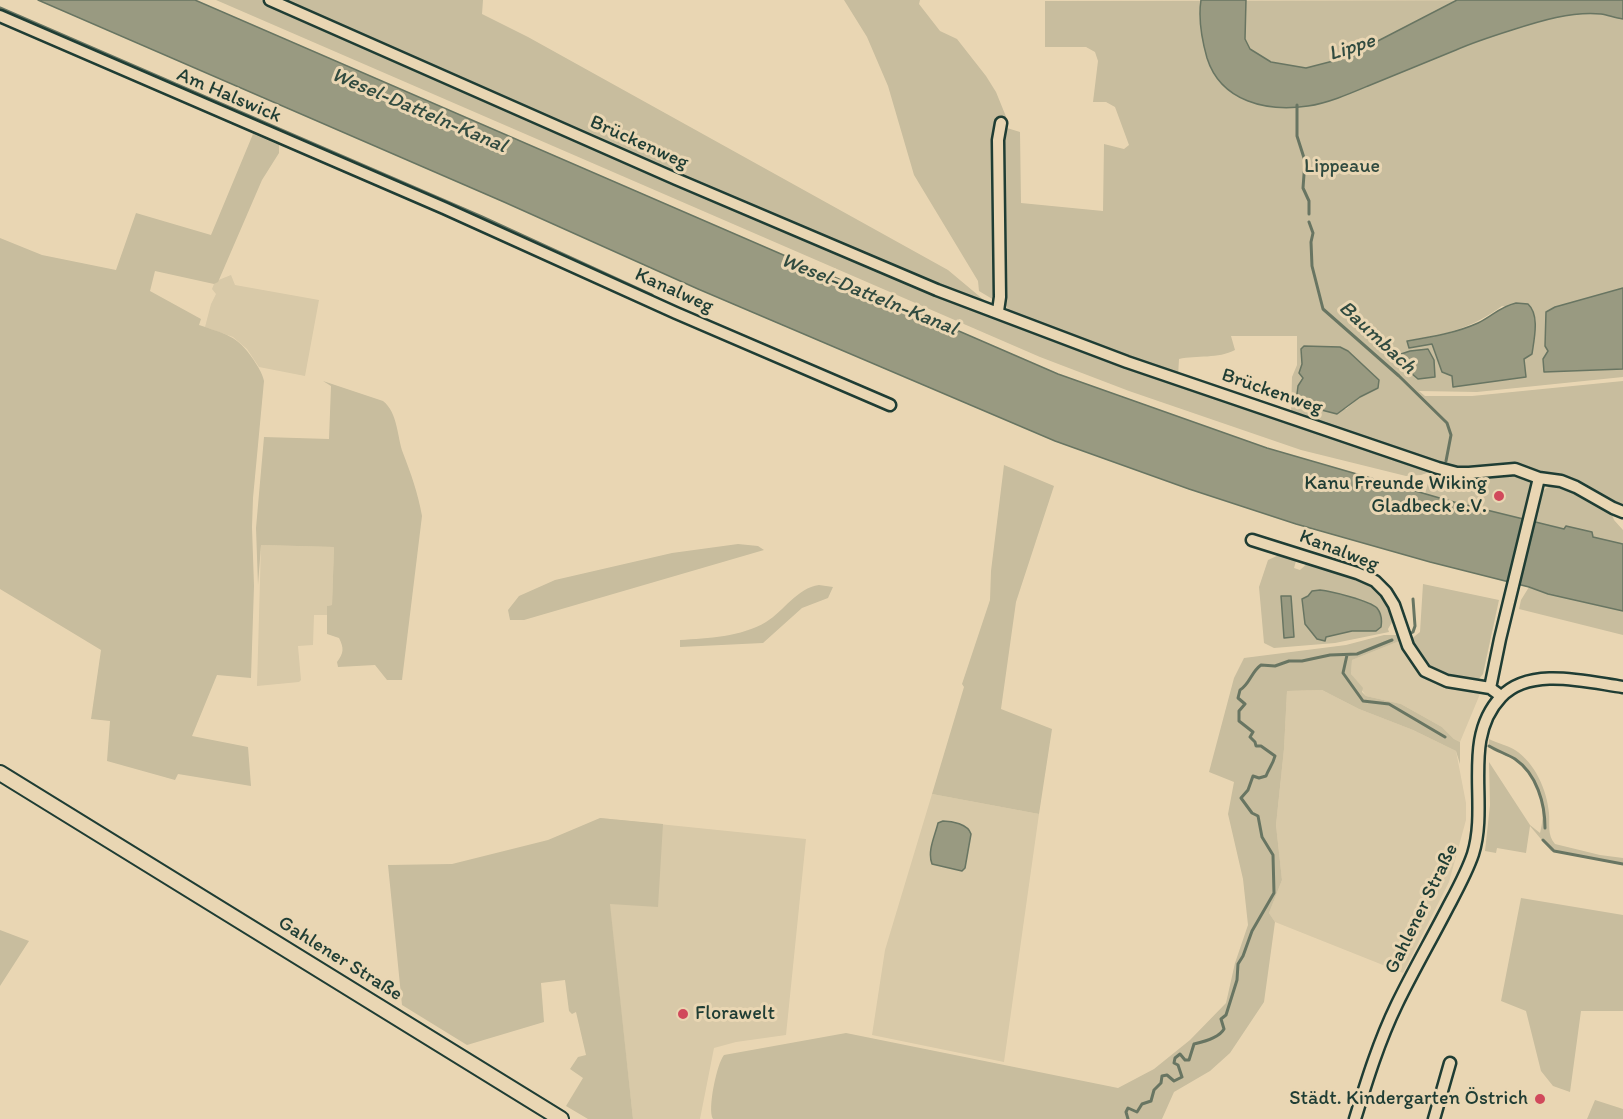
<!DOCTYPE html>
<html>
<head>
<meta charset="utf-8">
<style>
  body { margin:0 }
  canvas { display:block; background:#e9d6b3 }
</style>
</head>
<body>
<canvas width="1623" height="1119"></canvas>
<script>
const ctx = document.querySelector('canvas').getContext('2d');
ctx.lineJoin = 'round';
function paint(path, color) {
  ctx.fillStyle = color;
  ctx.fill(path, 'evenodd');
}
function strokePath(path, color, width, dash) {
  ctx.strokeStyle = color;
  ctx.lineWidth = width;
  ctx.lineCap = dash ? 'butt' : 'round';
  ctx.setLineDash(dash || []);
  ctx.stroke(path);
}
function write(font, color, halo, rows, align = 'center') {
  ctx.font = font + ' Itim,sans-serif';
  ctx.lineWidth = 6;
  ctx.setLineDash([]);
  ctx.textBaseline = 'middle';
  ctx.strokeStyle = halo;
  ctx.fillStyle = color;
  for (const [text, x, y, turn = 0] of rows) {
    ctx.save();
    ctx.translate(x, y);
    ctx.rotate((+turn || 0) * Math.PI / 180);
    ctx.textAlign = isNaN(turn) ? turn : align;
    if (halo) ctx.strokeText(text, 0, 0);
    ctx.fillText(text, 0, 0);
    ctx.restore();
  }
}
const built = new Path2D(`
  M231 275 235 285 319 300 305 376 259 367 247 349 233 337 205 327 211 304 216 294 212 289 214 284 216 281Z
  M261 545 334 547 332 605 327 606V615H314L313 645 298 646 301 680 299 682 257 686Z
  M1402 640 1414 664 1422 674 1478 690 1480 694 1460 742 1454 739 1442 727 1401 704 1366 696 1351 674 1352 660Z
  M1322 690 1359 709 1413 730 1456 751 1466 803V820L1449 882 1403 973 1275 922 1269 913 1282 880 1276 825 1284 749 1287 691Z
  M932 794 1039 814 1004 1062 872 1035 885 950Z
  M600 818 806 839 786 1035 736 1042 714 1048 700 1119H633Z`);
const green = new Path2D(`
  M216 0H261L686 186 931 291 1433 471 1421 475 1406 476 1301 450 1129 391 1040 357Z
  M278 0H483L482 14 528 37 948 270 991 306 930 283 737 201Z
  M844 0H920L919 4 940 31 957 39 986 76 996 92 1007 119V128L1020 132 1021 203 1103 211 1104 144 1124 149 1129 145 1115 107 1106 102H1093L1098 61 1095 52 1086 47H1045V1L1623 0V288L1555 307 1546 312 1548 351 1544 372 1623 369V377L1477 392 1419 391 1425 396H1472L1623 381V509L1557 477 1464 471 1291 415 1292 377 1297 365V336H1231L1235 350C1218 359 1197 355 1179 359L1178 377 1059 333 1009 311 1004 301 994 300 979 291 978 281 914 175 888 86 867 37ZM1502 306 1534 312 1535 335 1532 354 1524 359 1526 376 1442 372 1432 343 1411 340C1448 334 1472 328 1502 306ZM1301 349 1378 388 1360 397 1346 409 1311 407 1298 403 1299 383 1303 376 1299 373 1302 364Z
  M253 134 279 145V153L262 180 218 282 214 284 155 271 150 291 201 319 199 325C225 334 237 335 253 359 258 367 262 372 264 381L253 498 252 527 254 586 251 678 217 675 192 736 248 747 251 786 178 774 175 780 107 761 110 721 91 719 101 650 0 589V238L42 255 116 270 136 213 211 235Z
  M323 381 383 401C398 413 397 436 403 453 411 474 418 493 422 516L402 680H387L375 665 338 667 337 662C344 653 344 648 339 638L327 634V606L332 605 334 547 261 545 258 585 256 528 264 437 329 439 331 386Z
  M1004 465 1054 486 1016 602 1001 709 1052 729 1039 814 932 794 964 687 962 684 990 600 991 571Z
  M1511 472 1528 480 1533 488 1527 520 1425 494 1429 479 1442 473Z
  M1562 485 1610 509 1614 520 1623 530V544L1592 537V532L1566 526 1564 529 1533 522C1539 503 1534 485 1562 485Z
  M738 544 758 546 764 550 524 620H510L508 610 519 596 555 580 672 553Z
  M1279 555 1296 561 1294 568 1300 570 1309 562 1370 583 1380 591 1395 617 1388 629 1389 632 1335 643 1274 648 1264 643 1259 587 1268 560Z
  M1423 584 1499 600 1483 674 1478 680 1449 678 1427 668 1410 640 1420 632Z
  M819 585 833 587 828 598 802 608 763 643 680 647V640C708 638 741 637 766 622 784 611 797 588 819 585Z
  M1529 587 1548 594 1623 611V635L1519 609 1521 600Z
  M1384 635H1401L1402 640 1352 660 1351 674 1363 688 1362 692 1366 696 1401 704 1442 727 1454 739 1460 742V764L1456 751 1413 730 1359 709 1322 690 1287 691 1284 749 1276 825 1282 880 1269 913 1275 922 1264 1002 1230 1053 1210 1071 1174 1092 1162 1119H713C707 1110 717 1063 724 1055L846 1033 1118 1088 1154 1069 1190 1040 1226 1003 1235 963 1248 925 1243 879 1228 814 1234 782 1209 772 1234 678 1244 658 1346 645Z
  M1489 739C1497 743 1507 745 1515 750 1535 763 1547 790 1549 813 1550 824 1547 835 1555 844L1600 855 1623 858V865L1551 851 1530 826 1526 853 1497 848 1496 853 1485 851 1490 805 1489 762 1530 825 1540 833C1547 809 1539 780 1519 763 1510 756 1499 753 1489 747Z
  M600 818 663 824 658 907 610 904 633 1119H588L566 1106 583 1078 570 1069 578 1057 586 1055 576 1012 572 1014 569 1011 565 980 541 983 544 1022 467 1045 402 1005 388 865 452 864 548 840Z
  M1521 898 1623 915V1011H1581L1570 1092 1553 1086 1541 1071 1526 1011 1501 1001Z
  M0 930 29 941 0 986Z
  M1595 1100 1623 1109V1119H1587Z`);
const water = new Path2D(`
  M38 0H195L1058 374 1267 448 1450 501 1564 529 1566 526 1592 532 1593 537 1623 544V611L1548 594 1529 587 1430 562 1296 524 1189 489 1055 441 698 289 504 202Z
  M1201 0H1246L1245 39 1250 49 1271 62 1306 68 1337 60 1372 44 1457 0H1623V19C1615 18 1608 15 1601 14 1572 11 1540 21 1512 30 1493 36 1474 42 1456 50 1427 62 1398 74 1368 86 1349 94 1328 103 1308 106 1267 112 1221 102 1207 58 1202 40 1198 19 1201 0Z
  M1623 288V369L1544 372 1543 359 1548 351 1545 346 1546 312 1555 307Z
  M1516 303 1528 304C1540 315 1534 339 1532 354L1524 359 1526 377 1453 387 1452 376 1442 372 1432 344 1409 348 1407 341C1431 337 1456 333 1478 323 1493 316 1499 307 1516 303Z
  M1304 346 1340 347 1348 351 1379 380 1378 388 1360 397 1337 414 1298 404 1296 402 1298 386 1303 378 1299 373 1302 364 1301 349Z
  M1428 349 1434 360 1435 377 1418 379 1397 361 1398 355 1410 351Z
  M1320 590C1331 591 1370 601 1377 608 1381 613 1382 621 1381 627L1376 631H1352L1326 637 1325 641 1317 639 1305 624 1302 599 1308 596 1312 591Z
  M1281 596H1291L1294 637 1284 638Z
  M943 821C952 821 968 824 971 834L965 868 962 871 932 864C927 851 935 836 938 823Z`);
const stream = new Path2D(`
  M0 8 482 217 652 295
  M1297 105V136L1305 161 1303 188 1309 201V214
  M1309 222 1313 233 1311 242 1312 266 1323 309 1399 376 1447 423 1451 435 1446 461
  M1409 634 1413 632 1415 626 1413 599
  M1347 655 1343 673 1363 701 1389 704 1445 737
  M1489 746C1497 751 1507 754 1515 759 1537 774 1545 804 1545 828
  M1543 840 1554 851 1623 864
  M1128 1119 1126 1112 1128 1108 1137 1112 1142 1104 1151 1101 1154 1090 1161 1083 1162 1076 1167 1075 1174 1081 1182 1077 1178 1065 1174 1063 1175 1058 1180 1054 1185 1060H1189L1194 1044C1203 1042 1219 1038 1224 1029L1221 1019 1226 1015 1237 980 1238 964 1243 956 1252 931 1274 893 1273 855 1262 837 1258 816 1252 813 1241 798 1248 790 1253 776 1259 778 1266 776C1269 768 1273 764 1275 756L1261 746H1256L1255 742 1250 737 1253 732 1239 721V711L1245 704 1238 698 1240 690C1250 684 1251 672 1261 665L1275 666 1289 661H1302L1330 655 1357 654 1392 640`);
const minor = new Path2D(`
  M270 0 676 179 937 290 1127 362 1438 468 1457 473H1469L1515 469 1539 478 1561 481 1576 487 1613 508 1623 512
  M0 16 444 208 676 313 890 405
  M998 311 1000 297 998 140 1001 123
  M1252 540 1357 573 1375 581 1386 592 1394 605 1408 646 1425 671 1447 681 1490 688 1501 696
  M1490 688 1500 639 1539 478
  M1355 1119C1367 1080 1379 1041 1397 1004 1413 971 1431 940 1448 907 1457 890 1467 872 1473 854 1489 803 1461 739 1501 697 1530 666 1587 682 1623 687
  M1434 1119 1450 1063`);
const major = new Path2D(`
  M0 773 561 1119`);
const markers = [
  [1499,496,6,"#d1495b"],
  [683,1014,6,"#d1495b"],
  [1540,1099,6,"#d1495b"]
];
const streetNames = [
  ["Am Halswick",229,96,23],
  ["Brückenweg",639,143,24],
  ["Kanalweg",674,291,24],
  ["Brückenweg",1272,392,19],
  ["Kanalweg",1339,551,21],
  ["Gahlener Straße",1422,909,-64],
  ["Gahlener Straße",340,959,32]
];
const parkNames = [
  ["Lippeaue",1342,167]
];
const poiNames = [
  ["Kanu Freunde Wiking",1487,484],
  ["Gladbeck e.V.",1487,507],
  ["Florawelt",695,1014,"left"],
  ["Städt. Kindergarten Östrich",1528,1099]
];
const waterNames = [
  ["Lippe",1352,48,-18],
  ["Wesel-Datteln-Kanal",419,111,23],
  ["Wesel-Datteln-Kanal",869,295,22],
  ["Baumbach",1377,338,43]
];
paint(built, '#d8c9a8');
paint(green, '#c8bd9e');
paint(water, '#999a81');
strokePath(water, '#687562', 1.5);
strokePath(stream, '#687562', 3);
strokePath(minor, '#1f3d34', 15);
strokePath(major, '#1f3d34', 18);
strokePath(minor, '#e9d6b3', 10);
strokePath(major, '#e9d6b3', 14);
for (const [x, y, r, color] of markers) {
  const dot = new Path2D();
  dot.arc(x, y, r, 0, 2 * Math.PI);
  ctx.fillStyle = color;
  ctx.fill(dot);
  strokePath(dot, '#e9d6b3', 2);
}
write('20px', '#1f3d34', '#e9d6b3', streetNames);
write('20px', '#304a3f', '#e9d6b3', parkNames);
write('20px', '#1f3d34', '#e9d6b3', poiNames, 'right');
write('italic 21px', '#314b40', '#e9d6b3', waterNames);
</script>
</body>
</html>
